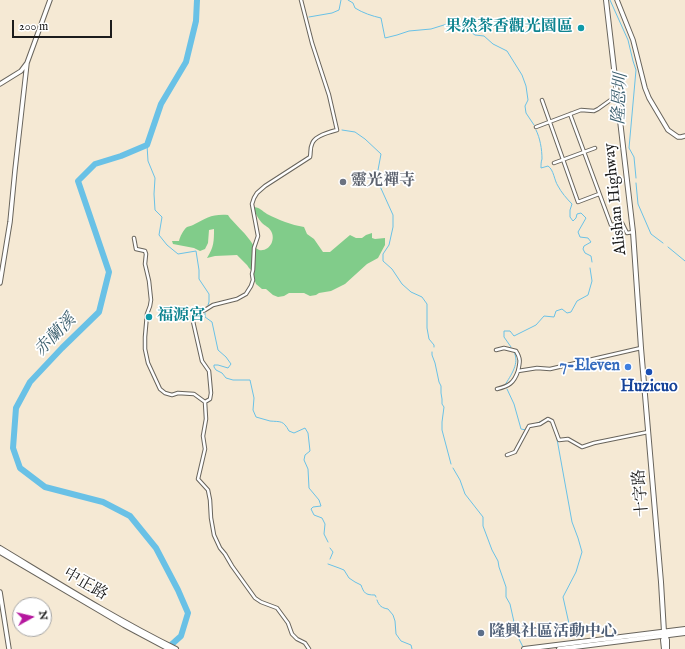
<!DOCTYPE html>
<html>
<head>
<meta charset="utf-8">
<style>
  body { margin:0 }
  #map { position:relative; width:685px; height:649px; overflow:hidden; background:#f5e9d4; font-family:"IM FELL English",serif }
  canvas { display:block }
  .north { position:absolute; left:12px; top:597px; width:40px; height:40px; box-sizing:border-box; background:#fff; border:1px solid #a4a4a4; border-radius:50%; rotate:82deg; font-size:11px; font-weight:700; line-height:16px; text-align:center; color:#1c1c1c }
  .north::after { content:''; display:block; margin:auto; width:14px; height:18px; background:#b5179e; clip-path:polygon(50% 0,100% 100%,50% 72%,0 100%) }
  .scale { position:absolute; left:12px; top:20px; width:100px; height:18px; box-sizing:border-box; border:2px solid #1c1c1c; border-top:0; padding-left:5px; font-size:12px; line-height:14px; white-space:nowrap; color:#1c1c1c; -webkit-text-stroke:3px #fff; paint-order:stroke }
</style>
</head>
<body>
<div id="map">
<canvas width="685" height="649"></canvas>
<div class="north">N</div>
<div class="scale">200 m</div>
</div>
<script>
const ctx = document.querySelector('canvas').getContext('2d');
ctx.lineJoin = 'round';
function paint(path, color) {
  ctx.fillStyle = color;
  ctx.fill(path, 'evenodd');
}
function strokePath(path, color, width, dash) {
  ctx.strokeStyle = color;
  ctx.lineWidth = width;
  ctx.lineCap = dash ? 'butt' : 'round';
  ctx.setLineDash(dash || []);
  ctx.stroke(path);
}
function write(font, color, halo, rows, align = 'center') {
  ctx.font = font + ' "IM FELL English","Noto Serif TC",serif';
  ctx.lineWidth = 3.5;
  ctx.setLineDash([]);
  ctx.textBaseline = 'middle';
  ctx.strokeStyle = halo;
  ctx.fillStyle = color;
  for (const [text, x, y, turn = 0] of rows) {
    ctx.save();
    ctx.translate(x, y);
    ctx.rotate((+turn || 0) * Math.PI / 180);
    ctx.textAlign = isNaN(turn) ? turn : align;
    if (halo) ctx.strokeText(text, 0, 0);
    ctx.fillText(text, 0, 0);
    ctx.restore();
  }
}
const green = new Path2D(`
  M253 207C260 207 262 211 267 214 279 220 291 225 304 227L307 234 314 239 323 252H330L350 235 356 238H362L366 235 372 233V238L375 239 385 238V245L378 258 367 264 345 284 331 291 319 293 316 295 310 296 304 293H289L284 296 278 297 273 295 266 289H262L256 284 251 270 249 268 247 265 237 255 215 256 207 258C214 247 214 241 214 229L209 230 208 243 205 249 200 251 194 248 173 244 172 241H179C180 237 183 230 187 227 189 226 192 226 193 225 207 218 211 214 228 215L230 218C236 225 243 231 249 239 251 241 252 244 254 246 255 248 258 249 259 250 270 252 276 239 271 231 269 227 265 226 262 223 258 219 255 212 253 207Z`);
const stream = new Path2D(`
  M348 0 353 3 355 8C363 13 372 16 381 18L385 38 397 35 409 31 431 29 447 24 462 26 475 35 484 36 493 44 507 51 522 75 526 86 528 100 525 106 526 113 534 125
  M610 0 628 40 633 61 636 70 629 148 634 157 636 178
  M309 17 332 13 339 10 341 0
  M342 130 355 132 365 139 381 154 378 170 379 184 393 215V227L389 245 383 254V261L392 269 402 284 411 292 422 297 427 304V328L429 339 434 345V347
  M536 130C540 138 542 149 542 159 541 162 541 164 541 168L548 166C554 170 554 180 558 186 561 192 567 199 572 204L570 210V217L573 221 576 218 577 214 581 213 586 218 578 232 580 237 588 238 591 242 584 246 583 249 585 253 591 256 592 262
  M147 145 148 161 155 178 154 194 155 210 162 217 159 235 167 245 178 254 196 251 199 270V279L209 294V302L208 305
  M636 183 638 204 651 234 663 243
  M668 247 685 261
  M205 312V317L212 322 218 350 226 357 231 364 228 368 218 365H214V367L216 370 222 373 226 378 233 380H250L254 398 253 410 256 417C261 418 265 420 270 421 281 422 283 420 289 431L294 433 305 428 308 433 310 451 305 455 304 460 308 469 309 488 319 500 321 506 313 507 311 509 314 515 322 518 325 524 324 534 328 542
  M511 347 504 337V331H510L514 336 536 325 544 316 554 317 556 311 562 309 567 313 571 312 577 301 588 295 592 281 590 268
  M432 352V355L435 363 439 382 441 386V393L442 399V404L444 407 442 422V430L451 464
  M505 385C511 375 520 363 514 352
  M507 389 514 404 521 429 526 430
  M535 424 544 420
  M557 439 572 522 578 538 582 552 576 572 563 597 572 637
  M453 468 460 480 465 494 483 517V526L492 550 498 561 499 567 506 587V597L510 604 514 622 517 628 518 637 523 647
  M330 559 333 552 330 548
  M328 564 339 568 344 570 349 578 355 582 361 585C364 593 365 595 375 595L376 597
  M377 600C379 606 382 608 388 609L393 615 395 621 396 634 401 641 411 645 412 649`);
const river = new Path2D(`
  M168 649 171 645 181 636 188 613 178 590 156 548 130 516 103 502 45 487 20 468 13 448 16 408 30 382 62 348 99 312 109 272 78 181 95 164 121 156 147 145 161 104 186 62 196 21 197 0`);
const street = new Path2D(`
  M301 0 312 43 329 95 337 130C329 132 314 136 312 144 310 148 311 152 310 157L265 186 257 193 254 198 252 204 258 236 254 248 253 270 252 274 253 280 251 286 246 294 237 299 213 305 205 310 193 315 192 317 202 361 209 371 211 393 210 399 205 402 206 419 203 436 205 449 198 479 208 490 210 500 211 518 214 535 220 548 225 554 232 566 255 598 261 602 277 608 288 623 292 634 297 639 305 643 309 649
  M542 100 578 202 599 194
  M570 114 611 225 622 223 627 233 633 232
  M536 127 581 110 594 111 598 109 612 99H617
  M554 163 595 148
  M134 238 136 249 145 251 146 254 145 264 149 281 151 300 150 306 147 314 145 337V349L148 363 160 389 165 393 172 395 178 393 194 394 205 402
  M496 350 504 348 516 351C521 359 520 362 518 371L537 368 550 369 641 348
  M497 389C509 386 514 383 518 371
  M507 455 515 452 529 426 540 424 548 419 552 421 559 440 568 439 582 447 594 443 648 432`);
const secondary = new Path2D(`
  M617 0 633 40 645 88 649 98 668 130 678 137H681L685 136
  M0 84 21 71 27 63 50 0
  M0 283 10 222 15 170 27 63
  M0 592 9 649`);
const primary = new Path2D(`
  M606 0 633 232 641 348 661 582 664 632 667 640V649
  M0 548C58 583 115 619 176 649
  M0 552 124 625 169 649
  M524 649 685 629
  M559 649 685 633
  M664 649 663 640 665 636`);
const markers = [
  [581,28,4,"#0f9aa8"],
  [343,182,4,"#6b7280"],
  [149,317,4,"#0f9aa8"],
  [628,367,4,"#3f7fe0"],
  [649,372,4,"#1a4fb4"],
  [481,633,4,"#5c6f8a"]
];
const cultureNames = [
  ["果然茶香觀光園區",573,28],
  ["福源宮",157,317,"left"]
];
const worshipNames = [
  ["靈光禪寺",351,182]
];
const streetNames = [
  ["Alishan Highway",616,199,-96],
  ["十字路",642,493,-95],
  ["中正路",85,585,30]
];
const shopNames = [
  ["7-Eleven",620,367]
];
const transitNames = [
  ["Huzicuo",649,388]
];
const serviceNames = [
  ["隆興社區活動中心",489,633]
];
const waterNames = [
  ["隆恩圳",621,99,-87],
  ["赤蘭溪",56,336,-46]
];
paint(green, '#81cc8a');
strokePath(stream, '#69c1e6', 1);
strokePath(river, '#69c1e6', 6);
strokePath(street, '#68645c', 4.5);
strokePath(secondary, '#68645c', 5.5);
strokePath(primary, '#68645c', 6);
strokePath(street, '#fff', 2.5);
strokePath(secondary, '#fff', 3.5);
strokePath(primary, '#fff', 4);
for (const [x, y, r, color] of markers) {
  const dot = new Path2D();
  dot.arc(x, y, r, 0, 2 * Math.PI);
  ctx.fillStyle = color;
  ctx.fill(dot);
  strokePath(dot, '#fff', 1.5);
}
write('bold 16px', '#0d838f', '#fff', cultureNames, 'right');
write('bold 16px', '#5b616d', '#fff', worshipNames, 'left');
write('16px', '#1c1c1c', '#fff', streetNames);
write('bold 16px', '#366cbe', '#fff', shopNames, 'right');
write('bold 16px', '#164399', '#fff', transitNames);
write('bold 16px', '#4e5e75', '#fff', serviceNames, 'left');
write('italic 17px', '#3b5e6d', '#fff', waterNames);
</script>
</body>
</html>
